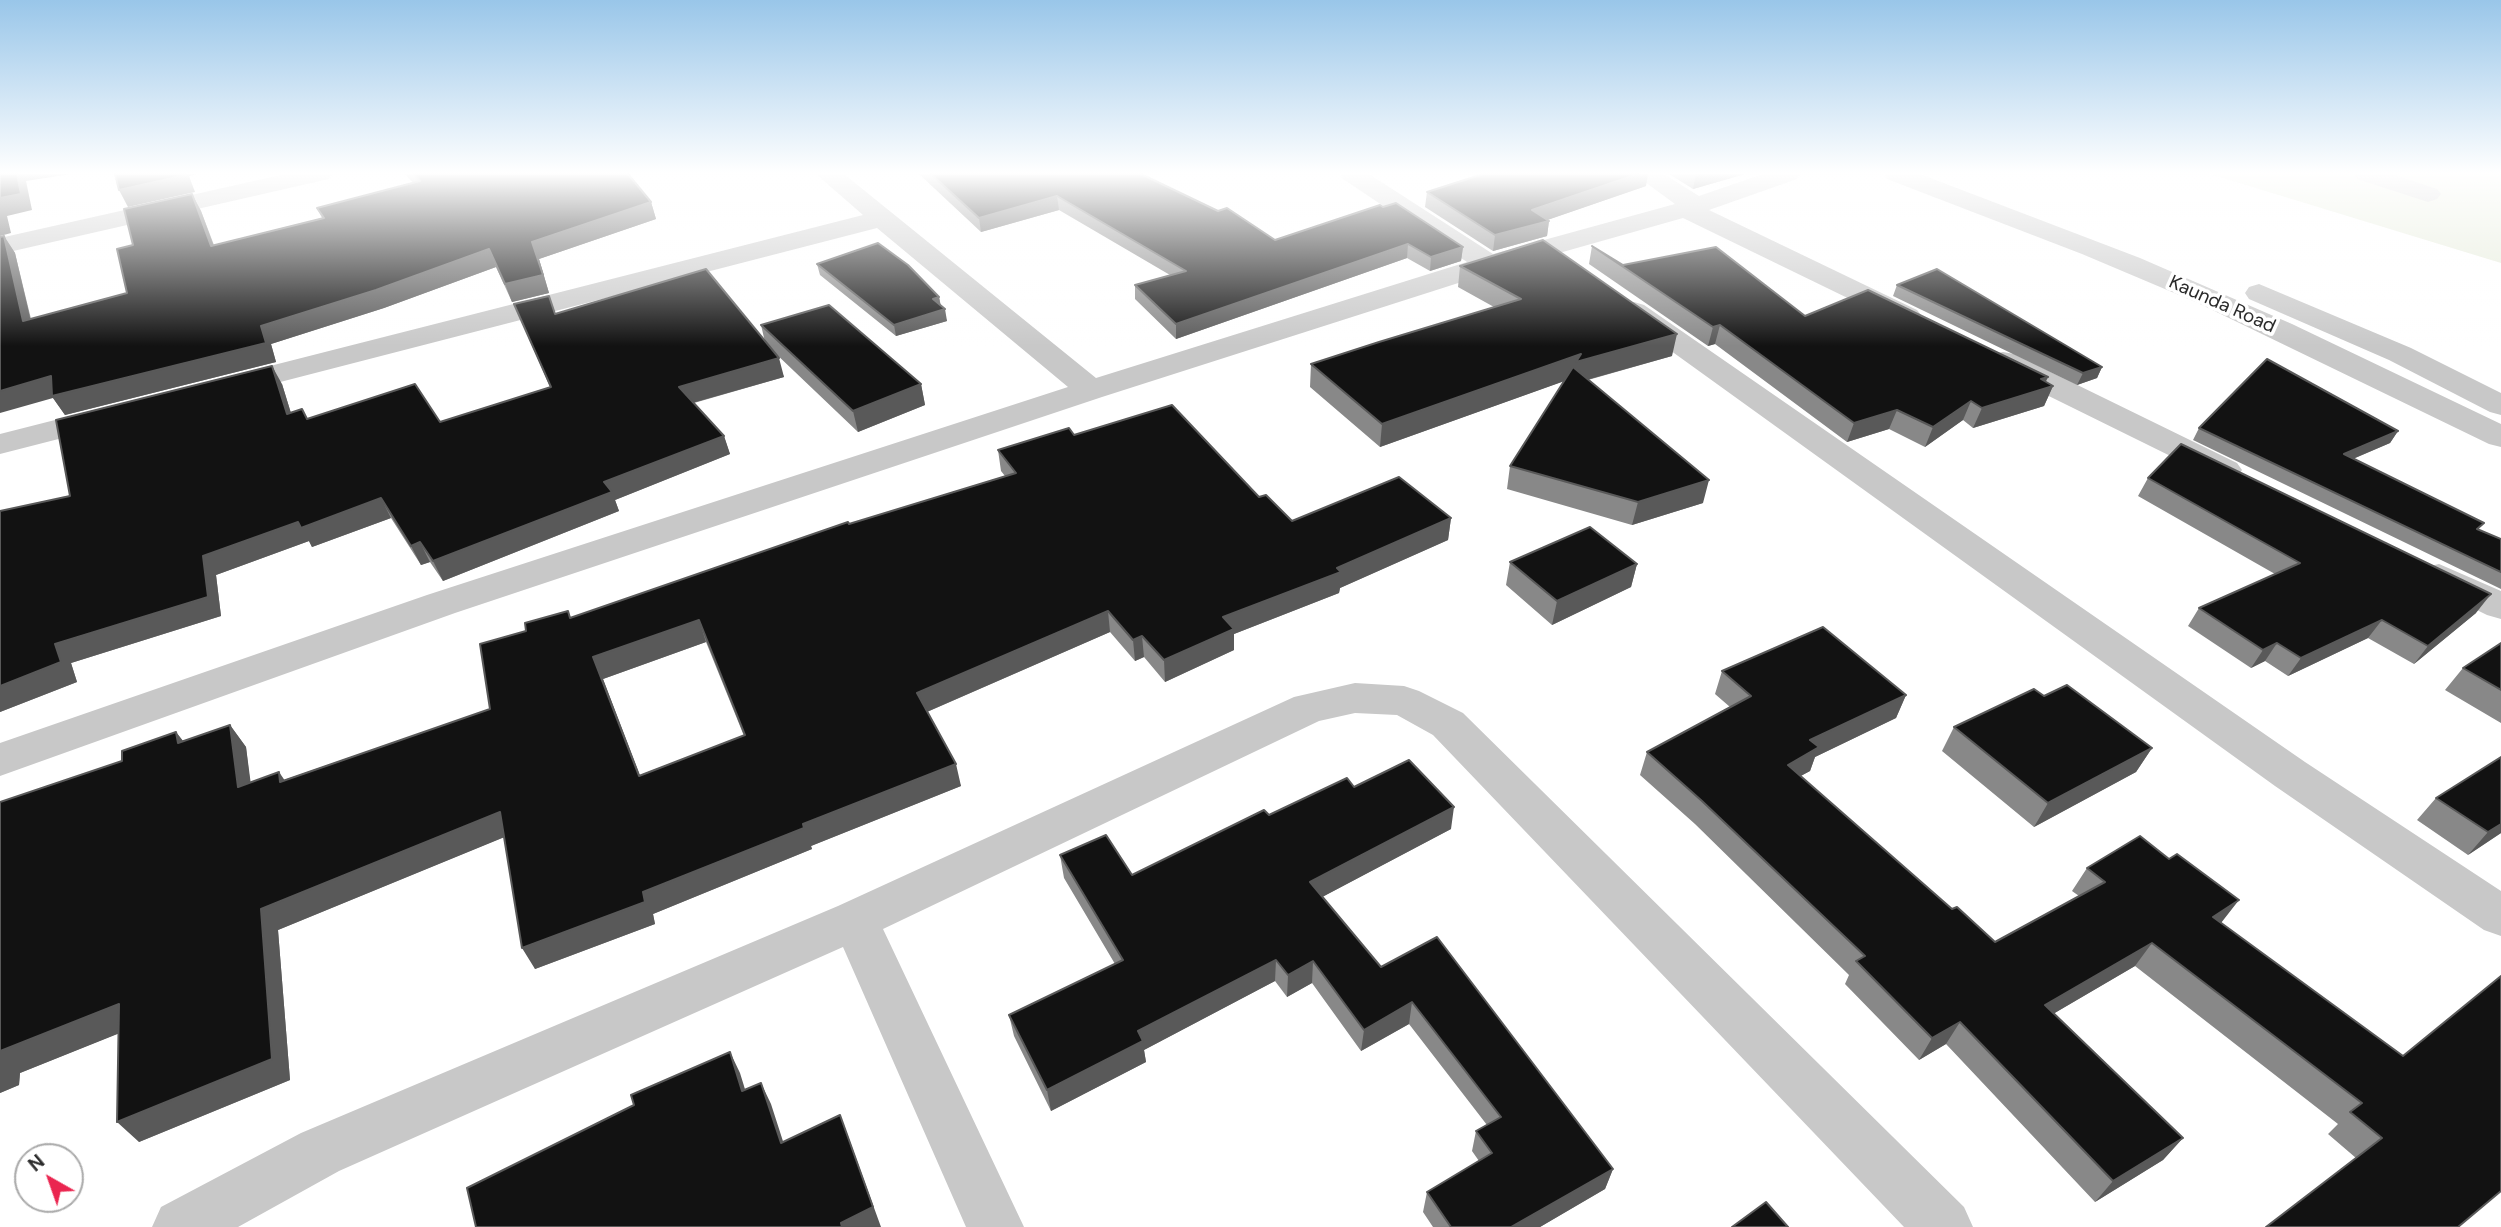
<!DOCTYPE html>
<html>
<head>
<meta charset="utf-8">
<style>
  body { margin:0 }
  #map { position:relative; width:2501px; height:1227px; overflow:hidden; background:#fff; font-family:"DM Sans",sans-serif }
  canvas { display:block }
  .north { position:absolute; left:14px; top:1143px; width:70px; height:70px; box-sizing:border-box; background:#fff; border:2px solid #aaa; border-radius:50%; rotate:320deg; font-size:19px; font-weight:700; line-height:28px; text-align:center; color:#2b2b2b }
  .north::after { content:''; display:block; margin:auto; width:24px; height:32px; background:#ea2650; clip-path:polygon(50% 0,100% 100%,50% 72%,0 100%) }
</style>
</head>
<body>
<div id="map">
<canvas width="2501" height="1227"></canvas>
<div class="north">N</div>
</div>
<script>
const ctx = document.querySelector('canvas').getContext('2d');
ctx.lineJoin = 'round';
function paint(path, color) {
  ctx.fillStyle = color;
  ctx.fill(path, 'evenodd');
}
function strokePath(path, color, width, dash) {
  ctx.strokeStyle = color;
  ctx.lineWidth = width;
  ctx.lineCap = dash ? 'butt' : 'round';
  ctx.setLineDash(dash || []);
  ctx.stroke(path);
}
function write(font, color, halo, rows, align = 'center') {
  ctx.font = font + ' "DM Sans",sans-serif';
  ctx.lineWidth = 7;
  ctx.setLineDash([]);
  ctx.textBaseline = 'middle';
  ctx.strokeStyle = halo;
  ctx.fillStyle = color;
  for (const [text, x, y, turn = 0] of rows) {
    ctx.save();
    ctx.translate(x, y);
    ctx.rotate((+turn || 0) * Math.PI / 180);
    ctx.textAlign = isNaN(turn) ? turn : align;
    if (halo) ctx.strokeText(text, 0, 0);
    ctx.fillText(text, 0, 0);
    ctx.restore();
  }
}
const green = new Path2D(`
  M2210 174H2501V263Z`);
const minor = new Path2D(`
  M285 174H332L329 179 320 181 0 254V238Z
  M816 174H844L1096 378 1467 262 1343 179 1340 174H1369L1493 254 1675 204 1634 174H1664L1699 196 1763 174H1800L1797 179 1709 210 1917 310 1922 316 1917 322 1907 325 1897 322 1683 218 1499 270 1102 397 455 613 0 776V743L427 595 1068 387 877 228 226 396 215 394 210 387 215 380 863 215Z
  M1884 174H1920L2140 258 2292 324 2501 424V447L2489 444 2198 303 2082 254 1887 179Z
  M2354 174H2392L2437 189 2441 194 2437 199 2428 202 2357 179Z
  M2259 284 2411 348 2501 393V415L2490 412 2389 360 2249 299 2245 293 2249 287Z
  M1634 302 1644 305 2305 762 2501 891V936L2484 930 2275 786 1624 317 1619 311 1624 305Z
  M2003 352 2014 354 2237 463 2242 470 2237 477 2225 480 2213 477 1992 368 1988 361 1992 354Z
  M110 406 121 409 126 416 121 423 0 454V434Z
  M2439 564 2501 591V619L2487 615 2426 585 2420 576 2426 567Z
  M1355 683 1404 686 1419 691 1463 713 1964 1207 1973 1227H1904L1433 735 1397 715 1355 713 1319 721 883 929 1024 1227H966L843 947 339 1171 238 1227H152L161 1207 301 1133 838 906 1294 697Z`);
const wall = new Path2D(`
  M405 174H628L651 202 656 219 539 259 549 293 512 302 496 267 384 308 271 344 276 362 65 415 53 398 4 236 15 253 31 319 127 293 133 245 192 194 201 211 214 245 322 218 317 208 413 183Z
  M919 174H1141L1275 240 1380 205 1463 247 1461 261 1430 271 1407 258 1176 339 1135 299V285L1170 275 1059 210 981 232Z
  M1669 174H1745L1693 189Z
  M1646 186 1547 220 1549 221 1547 236 1493 251 1425 207 1427 192Z
  M1592 246 1623 265 2046 382 2053 386 2044 406 1973 428 1963 420 1925 447 1889 429 1847 442 1715 344 1708 346 1589 264Z
  M817 264 939 297 941 306 947 321 896 336 820 275Z
  M1460 266 1672 356 1588 380 1703 503 1632 525 1507 489 1510 466 1564 381 1380 447 1310 387 1311 364 1494 307 1458 287Z
  M1897 285 2102 367 2097 378 2077 385 1893 296Z
  M514 304 556 314 765 342 761 325 921 384 925 405 858 432 773 351 784 377 694 403 724 436 730 454 615 500 619 511 443 581 430 562 421 565 391 518 312 547 309 541 216 575 221 616 71 663 77 682 0 712V511L70 496 282 384 291 413 307 419 440 422 550 387Z
  M2199 428 2398 431 2390 443 2353 459 2478 530 2501 539V589L2193 440Z
  M1074 435 1259 497 1292 521 1451 518 1448 540 1340 588 1339 593 1234 634V650L1165 682 1144 657 1135 661 1110 632 927 712 961 786 811 846 812 849 653 914 655 924 535 969 504 837 278 930 290 1080 139 1142 119 1033 20 1073 19 1085 0 1093V802L122 761 176 732 183 741 230 725 246 747 250 782 284 780 490 709 526 631 568 611 571 618 849 524 1005 476 1001 471 998 450ZM706 642 744 736 640 775 603 679Z
  M2148 478 2476 613 2414 664 2368 638 2288 676 2265 661 2251 668 2188 626 2199 608 2275 574 2138 496Z
  M1510 562 1637 564 1631 587 1552 625 1506 585Z
  M2501 643V723L2445 690 2463 668Z
  M1722 671 1906 695 1896 718 1815 757 1810 771 1800 776 1952 909 1995 942 2079 896 2072 891 2087 868 2221 923 2501 1191 2356 1158 2328 1134 2338 1124 2135 966 2053 1014 2183 1138 2163 1160 2095 1202 1946 1044 1919 1060 1845 984 1849 975 1695 824 1640 775 1647 752 1730 707 1715 694Z
  M2044 696 2152 748 2136 772 2034 827 1942 751 1954 727Z
  M1354 787 1451 829 1322 897 1381 967 1613 1169 1605 1189 1540 1227H1433L1423 1212 1427 1192 1479 1161 1472 1151 1476 1131 1487 1125 1409 1024 1361 1051 1312 983 1287 997 1275 981 1144 1050 1146 1062 1051 1111 1014 1036 1009 1015 1115 964 1064 878 1060 855 1132 875 1269 815Z
  M2436 798 2501 833 2468 855 2417 820Z`);
const shadedWall = new Path2D(`
  M17 174H71L26 181 32 210 7 216 11 233 0 236V198Z
  M185 174H197L189 176 195 192 128 207 119 190Z
  M1638 174H1648L1646 186 1530 226 1532 210Z
  M1696 174H1745L1693 189Z
  M192 194 201 211 220 263 211 246Z
  M1057 196 1059 210 981 232 979 218Z
  M651 202 656 219 539 259 549 293 512 302 505 284 532 242Z
  M1549 221 1547 236 1493 251 1495 235Z
  M4 236 15 253 35 339 23 321Z
  M1408 244 1407 258 1176 339V324Z
  M1463 247 1461 261 1430 271 1431 257Z
  M489 249 496 267 384 308 271 344 276 362 65 415 53 398 0 413V391L51 376 261 326Z
  M939 297 941 308 933 299Z
  M945 309 947 321 896 336 894 325Z
  M1720 325 1715 344 1708 346 1713 327Z
  M1677 334 1672 356 1572 384 1573 378 1380 447 1382 424 1581 354Z
  M779 358 784 377 685 405 679 387Z
  M272 366 282 384 297 433 287 414Z
  M2102 367 2097 378 2077 385 2083 373Z
  M2048 377 2042 390 2053 386 2044 406 1973 428 1982 408 2041 379Z
  M921 384 925 405 858 432 853 411Z
  M1971 401 1963 420 1925 447 1933 427Z
  M1897 410 1889 429 1847 442 1854 423Z
  M2398 431 2390 443 2336 466 2344 454Z
  M724 436 730 454 615 500 619 511 443 581 433 561 604 482Z
  M1709 480 1703 503 1632 525 1638 502Z
  M381 498 391 518 312 547 309 541 216 575 221 616 71 663 77 682 0 712V686L55 644 203 556 298 522Z
  M1451 518 1448 540 1340 588 1339 593 1234 634V650L1165 682 1164 660 1223 617Z
  M420 542 430 562 421 565 411 546Z
  M1637 564 1631 587 1552 625 1557 601Z
  M2491 594 2476 613 2414 664 2428 646Z
  M1108 611 1110 632 922 714 917 693Z
  M699 620 706 642 603 679 648 797 639 776 593 657Z
  M2382 620 2368 638 2288 676 2301 658Z
  M1142 636 1144 657 1135 661 1133 640Z
  M2277 643 2265 661 2251 668 2263 650Z
  M1906 695 1896 718 1815 757 1810 771 1779 788 1788 765 1810 740Z
  M230 725 246 747 254 808 238 787Z
  M176 732 193 754 178 743Z
  M2152 748 2136 772 2034 827 2048 803Z
  M956 764 961 786 811 846 812 849 653 914 655 924 535 969 522 948 643 892 803 824Z
  M279 772 294 794 280 782Z
  M1454 807 1451 829 1309 904 1310 882Z
  M500 812 512 834 278 930 290 1080 139 1142 117 1122 261 909Z
  M2501 824V833L2468 855 2488 832Z
  M2239 900 2221 923 2213 917Z
  M2152 943 2135 966 2029 1028 2045 1005Z
  M1276 960 1275 981 1144 1050 1146 1062 1051 1111 1047 1090 1138 1031Z
  M1313 961 1312 983 1287 997 1288 975Z
  M1412 1002 1409 1024 1361 1051 1364 1030Z
  M119 1004 140 1025 20 1073 19 1085 0 1093V1051Z
  M1960 1022 1946 1044 1919 1060 1932 1038Z
  M730 1052 740 1073 752 1112 742 1091Z
  M761 1083 771 1104 790 1163 781 1143Z
  M840 1115 848 1136 881 1227H842L841 1223Z
  M2183 1138 2163 1160 2095 1202 2113 1181Z
  M1613 1169 1605 1189 1540 1227H1511Z`);
const building = new Path2D(`
  M0 174H17L21 194 0 198Z
  M115 174H185L186 175 119 190Z
  M414 174H628L651 202 532 242 543 275 505 284 489 249 376 290 261 326 266 343 52 396 51 376 0 391V237L4 236 23 321 127 293 117 249 133 245 124 209 192 194 211 246 324 218 317 208 420 181Z
  M931 174H1141L1218 211 1227 208 1275 240 1380 205 1383 207 1396 203 1463 247 1431 257 1408 244 1176 324 1135 285 1186 271 1057 196 979 218Z
  M1483 174H1638L1532 210 1549 221 1495 235 1427 192Z
  M1543 240 1677 334 1576 362 1581 354 1382 424 1311 364 1379 342 1521 299 1460 266Z
  M878 243 908 265 939 297 933 299 945 309 894 325 817 264Z
  M1592 246 1623 265 1716 247 1805 316 1868 290 2048 377 2041 379 2053 386 1982 408 1971 401 1933 427 1897 410 1854 423 1720 325 1713 327Z
  M706 269 779 358 679 387 724 436 604 482 612 492 433 561 420 542 411 546 381 498 301 528 298 522 203 556 208 597 55 644 61 662 0 686V511L70 496 56 420 272 366 287 414 302 409 307 419 415 384 440 422 551 387 514 304 549 296 555 314Z
  M1937 269 2102 367 2083 373 1897 285Z
  M829 305 921 384 853 411 761 325Z
  M2267 359 2398 431 2344 454 2484 523 2477 529 2501 539V572L2199 428Z
  M1573 367 1709 480 1638 502 1510 466Z
  M1172 405 1259 497 1266 495 1292 521 1399 477 1451 518 1337 568 1341 572 1223 617 1234 629 1164 660 1142 636 1133 640 1108 611 917 693 956 764 803 824 804 828 643 892 645 902 522 948 500 812 261 909 272 1059 117 1122 119 1004 0 1051V802L122 761V751L176 732 178 743 230 725 238 787 279 772 280 782 490 709 480 644 526 631 525 623 568 611 570 618 848 522 849 524 1016 473 998 450 1069 428 1074 435ZM699 620 745 735 639 776 593 657Z
  M2181 444 2491 594 2428 646 2382 620 2301 658 2277 643 2263 650 2199 608 2300 563 2148 478Z
  M1590 527 1637 564 1557 601 1510 562Z
  M1823 627 1906 695 1810 740 1819 747 1788 765 1952 909 1957 907 1995 942 2105 882 2087 868 2140 836 2169 859 2177 854 2239 900 2213 917 2403 1056 2501 976V1191L2458 1227H2266L2382 1138 2350 1112 2362 1103 2152 943 2045 1005 2183 1138 2113 1181 1960 1022 1932 1038 1856 961 1865 956 1702 801 1647 752 1751 696 1722 671Z
  M2501 643V690L2463 668Z
  M2067 685 2152 748 2048 803 1954 727 2034 689 2044 696Z
  M2501 757V824L2488 832 2436 798Z
  M1409 760 1454 807 1310 882 1381 967 1437 937 1613 1169 1511 1227H1451L1427 1192 1492 1153 1476 1131 1501 1117 1412 1002 1364 1030 1313 961 1288 975 1276 960 1138 1031 1143 1041 1047 1090 1009 1015 1123 960 1060 855 1106 835 1132 875 1264 810 1269 815 1347 778 1354 787Z
  M730 1052 742 1091 761 1083 781 1143 840 1115 873 1207 841 1223 842 1227H476L467 1188 634 1105 631 1095Z
  M1766 1202 1788 1227H1732Z`);
const farStreetnames = [
  ["Kaunda Road",2222,305,24]
];
paint(green, '#e4ead8');
paint(minor, '#c8c8c8');
paint(wall, '#888');
paint(shadedWall, '#595959');
paint(building, '#121212');
strokePath(building, '#595959', 2);
const sky = ctx.createLinearGradient(0, 0, 0, 346);
sky.addColorStop(0, '#99c6e9');
sky.addColorStop(0.5, '#fff');
sky.addColorStop(1, '#ffffff00');
ctx.fillStyle = sky;
ctx.fillRect(0, 0, 2501, 346);
write('19px', '#2b2b2b', '#fff', farStreetnames);
</script>
</body>
</html>
